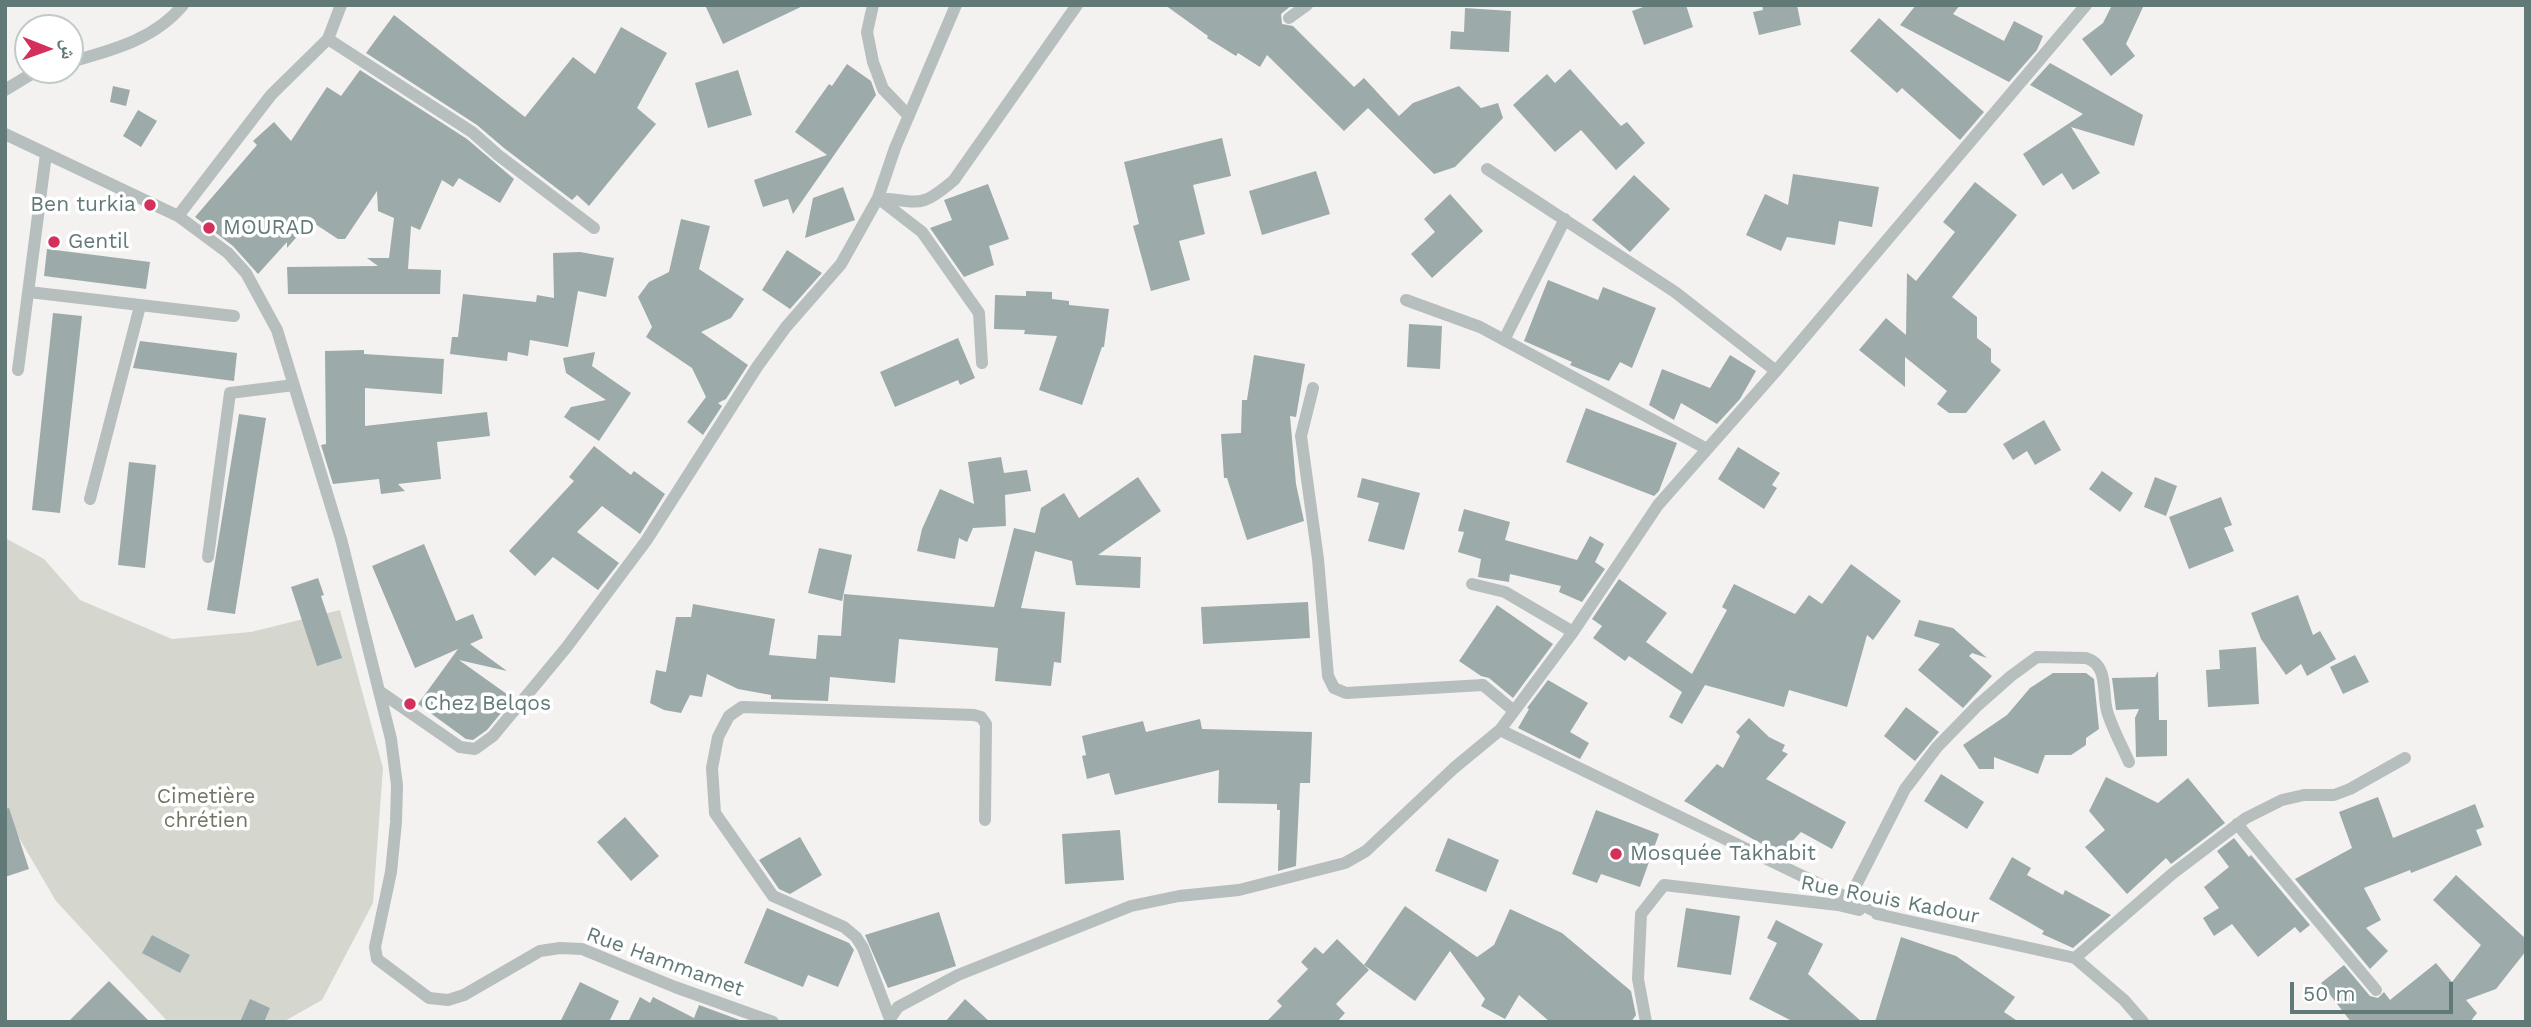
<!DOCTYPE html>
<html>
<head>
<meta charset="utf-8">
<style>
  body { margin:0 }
  #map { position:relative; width:2531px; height:1027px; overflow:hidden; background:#f4f2f0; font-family:"Work Sans","Noto Naskh Arabic",sans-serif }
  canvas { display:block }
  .frame { position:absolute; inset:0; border:7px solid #617a78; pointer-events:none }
  .north { position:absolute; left:14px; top:14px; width:70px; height:70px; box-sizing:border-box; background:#fff; border:2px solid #c0cac9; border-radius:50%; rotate:91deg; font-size:19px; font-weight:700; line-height:28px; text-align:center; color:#617a78 }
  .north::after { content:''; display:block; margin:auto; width:24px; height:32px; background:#d3305c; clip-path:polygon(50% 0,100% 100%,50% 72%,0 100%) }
  .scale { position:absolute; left:2290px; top:982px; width:163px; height:32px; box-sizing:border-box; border:4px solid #617a78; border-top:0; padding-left:9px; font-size:21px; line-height:24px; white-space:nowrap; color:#617a78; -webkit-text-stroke:5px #fff; paint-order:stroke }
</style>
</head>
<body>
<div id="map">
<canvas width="2531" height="1027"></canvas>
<div class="frame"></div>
<div class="north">ش</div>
<div class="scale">50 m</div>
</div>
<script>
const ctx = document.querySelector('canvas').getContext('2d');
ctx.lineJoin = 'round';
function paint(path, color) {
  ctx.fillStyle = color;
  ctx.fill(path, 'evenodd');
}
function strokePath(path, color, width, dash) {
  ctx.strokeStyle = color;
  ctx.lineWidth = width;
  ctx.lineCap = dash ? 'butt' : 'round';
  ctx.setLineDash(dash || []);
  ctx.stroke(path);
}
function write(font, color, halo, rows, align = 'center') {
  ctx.font = font + ' "Work Sans",sans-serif';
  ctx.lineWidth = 7;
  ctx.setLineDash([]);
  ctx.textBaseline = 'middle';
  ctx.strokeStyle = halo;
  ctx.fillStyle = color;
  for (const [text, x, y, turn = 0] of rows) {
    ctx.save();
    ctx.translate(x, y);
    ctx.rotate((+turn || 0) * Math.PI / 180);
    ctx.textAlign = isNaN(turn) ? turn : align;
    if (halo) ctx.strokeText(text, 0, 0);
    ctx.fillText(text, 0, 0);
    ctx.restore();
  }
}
const green = new Path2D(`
  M5 538 44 559 80 600 172 639 251 632 340 610 383 768 373 903 322 1000 283 1022H168L56 901 5 814Z`);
const building = new Path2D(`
  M705 5H805L723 44Z
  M1165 5H1292L1281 14 1282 24 1293 26 1354 87 1364 78 1399 116 1413 103 1459 86 1481 108 1498 103 1503 118 1455 167 1434 174 1368 108 1344 131 1267 55 1260 67 1238 53 1236 56 1207 38 1208 36Z
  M1649 5H1686L1693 27 1644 45 1632 11Z
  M1762 5H1797L1801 25 1759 35 1753 12 1763 10Z
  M1916 5H1960L1953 14 2004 41 2014 21 2043 36 2037 50 2009 82 1900 25Z
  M2112 5H2144L2126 44 2135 56 2111 76 2082 39 2103 23Z
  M1465 8 1511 11 1509 52 1450 49 1451 31 1464 32Z
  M394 15 525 117 573 57 595 74 621 27 667 53 637 108 656 124 589 206 577 195 572 200 504 148 477 125 366 53Z
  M1879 18 1984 112 1960 140 1902 88 1897 93 1850 51Z
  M2050 63 2143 115 2134 146 2071 127 2100 173 2073 190 2062 173 2043 186 2023 154 2083 114 2030 85Z
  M847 64 871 81 876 95 793 214 788 199 763 207 754 180 827 155 795 132 829 84 832 86Z
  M1570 69 1621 126 1627 122 1645 143 1616 170 1581 130 1555 152 1513 105 1547 74 1555 83Z
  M360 70 467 139 514 179 500 203 459 178 453 187 442 180 420 230 411 226 408 269 441 270 440 294H288L287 267 378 266 367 258H389L394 218 378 211 377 191 345 239H338L312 222 310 226 308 224 287 248V242L258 274 233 246 195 217 257 145 253 141 274 122 291 141 327 87 341 96Z
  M738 70 752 115 708 128 695 83Z
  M113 86 130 90 126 106 110 102Z
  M138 110 157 121 141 147 123 136Z
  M1222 138 1231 176 1193 185 1205 234 1179 241 1190 280 1151 291 1133 226 1139 224 1124 162Z
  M1316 171 1330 214 1262 235 1249 191Z
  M1793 174 1879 187 1872 227 1839 221 1835 245 1787 237 1781 251 1746 235 1765 194 1788 205Z
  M1634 175 1670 209 1630 252 1592 220Z
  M1975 182 2017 215 1952 297 1977 317V338L1991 349V362L2001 370 1966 413H1949L1937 404 1947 391 1905 357V387L1859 350 1886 318 1906 335 1907 273 1916 281 1955 232 1943 222Z
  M988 184 1009 239 989 246 994 265 964 277 930 228 952 220 944 200Z
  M843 187 855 220 805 238 813 198Z
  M1450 194 1483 231 1432 278 1411 254 1435 232 1424 219Z
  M681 219 710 226 699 269 744 299 731 318 701 332 748 365 726 399 718 403 722 406 703 435 687 422 706 397 692 368 646 337 652 327 638 297 649 282 669 272Z
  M47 249 150 262 146 289 44 276Z
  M787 250 822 273 790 309 762 290Z
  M580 252 614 258 606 297 578 291 568 347 530 340 528 356 508 352 507 361 450 354 452 337H458L463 294 536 302 537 295 554 298 553 253Z
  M1548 280 1598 300 1603 287 1656 308 1632 368 1620 362 1609 381 1570 365 1572 362 1524 341Z
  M1026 291 1052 292V299L1069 301V305L1109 309 1104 347H1102L1082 405 1039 390 1057 336 1024 334 1025 330 994 329 995 295 1026 296Z
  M53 313 82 316 60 513 32 510Z
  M1409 324 1442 326 1440 369 1407 367Z
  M958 338 975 378 960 385 958 380 895 407 880 372Z
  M140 341 237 353 234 381 133 368Z
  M364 350V354L444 359 442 394 365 388V426L487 412 490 436 437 442 441 479 398 484 405 491 381 494 379 479 333 484 321 445 326 444 325 351Z
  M595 352 592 366 631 393 599 441 564 417 571 407 606 400 566 373 563 358Z
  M1254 355 1305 364 1296 417 1290 416 1296 484 1304 521 1247 540 1227 478H1224L1221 434 1241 433 1242 400H1247Z
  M1730 355 1756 371 1740 399 1717 424 1681 403 1674 420 1649 405 1662 369 1710 388Z
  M1586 408 1677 443 1659 491 1654 496 1566 462Z
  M239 414 266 418 235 614 207 610Z
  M2044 420 2061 450 2035 465 2027 451 2013 460 2003 444Z
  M594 446 631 475 634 471 665 494 640 534 602 506 577 532 619 563 598 590 553 557 535 576 509 551 574 481 569 477Z
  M1738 447 1780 473 1772 485 1777 488 1764 509 1718 479Z
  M1001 457 1004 473 1027 470 1031 491 1005 495 1006 526 973 528 967 542 959 538 955 559 917 551 922 529 940 489 974 504 968 462Z
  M129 462 156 465 145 568 118 565Z
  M2102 471 2133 493 2120 512 2089 489Z
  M1138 477 1161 511 1098 555 1141 557 1140 588 1076 585 1072 561 1035 551 1021 608 1065 612 1061 663 1054 662 1051 686 995 681 998 648 899 639 895 683 830 677 828 701 771 699V695L738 689 707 674 702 697 690 695 681 713 664 710 650 703 656 670 666 672 676 617H691L693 604 775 619 769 655 816 659 818 635 841 636 844 594 994 607 1014 528 1035 533 1041 508 1064 493 1079 518Z
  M2155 477 2177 486 2166 516 2144 507Z
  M1362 478 1420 493 1404 550 1368 541 1379 503 1357 497Z
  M2221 497 2232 525 2224 528 2234 551 2189 569 2169 517Z
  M1464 509 1510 522 1505 540 1577 560 1590 536 1604 544 1595 562 1605 569 1582 602 1559 592 1561 586 1510 574 1509 582 1478 577 1481 559 1458 552 1464 532 1458 531Z
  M424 544 456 621 473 614 483 638 470 644 507 671 459 660 511 697V701L487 730 473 740 466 739 418 704 458 649 415 668 372 566Z
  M819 548 852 555 842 601 808 593Z
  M1851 564 1901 601 1873 640 1867 635 1847 707 1789 690 1784 707 1705 685 1682 724 1669 717 1682 692 1629 656 1625 661 1593 638 1602 626 1592 619 1619 579 1667 613 1646 642 1692 674 1727 610 1722 607 1734 584 1795 614 1809 595 1822 604Z
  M318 578 324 595 321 596 342 658 317 666 291 587Z
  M2298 595 2313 635 2320 631 2336 659 2307 676 2301 664 2286 675 2261 639 2251 613Z
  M1308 602 1310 638 1203 644 1201 607Z
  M1497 605 1553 644 1513 698 1489 678 1481 676 1459 661Z
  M1919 620 1953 628 1987 658 1972 653 1969 656 1992 676 1963 708 1918 670 1940 644 1914 636Z
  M2256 647 2259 704 2208 707 2206 670 2220 669 2219 650Z
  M2355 655 2369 682 2343 694 2330 667Z
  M2158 671 2159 720H2167V756L2136 757 2135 718 2139 709 2116 710 2112 678 2155 677Z
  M2053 673H2086L2094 679 2099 729 2086 738V745L2071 755H2045L2038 774 1994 757V769H1979L1963 745 2007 715 2030 688Z
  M1548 680 1588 703 1570 732 1589 743 1580 759 1518 728 1529 709 1527 708Z
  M1906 707 1939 732 1915 761 1884 736Z
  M1749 718 1769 737 1785 745 1782 751 1788 754 1766 779 1846 822 1832 849 1801 832 1780 854 1684 801 1717 764 1723 768 1740 736 1736 732Z
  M1200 719 1202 729 1312 732 1310 783H1300L1296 866 1278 871 1280 810H1277V804L1218 803 1219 770 1115 795 1109 773 1087 779 1082 756 1086 755 1082 736 1143 721 1146 732Z
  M1941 774 1984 802 1967 829 1924 801Z
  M2106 777 2158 803 2188 778 2225 823 2171 864 2166 858 2127 894 2085 847 2105 830 2089 811Z
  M2378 797 2393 838 2475 804 2484 827 2476 830 2482 845 2411 873 2410 870 2364 888 2381 920 2366 928 2388 951 2370 969 2295 879 2352 848 2339 812Z
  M9 808 29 869 5 877V809Z
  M1596 810 1659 834 1640 887 1601 874 1597 883 1572 874Z
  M625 817 659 856 631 881 597 842Z
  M1120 830 1124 880 1065 884 1062 834Z
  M800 837 822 875 790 894 779 889 759 860Z
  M1448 838 1499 860 1486 892 1435 871Z
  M2234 838 2249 857 2251 855 2310 925 2300 933 2295 927 2258 957 2232 924 2214 936 2203 918 2219 908 2204 887 2229 867 2217 851Z
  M2012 857 2031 868 2027 875 2063 895 2065 890 2111 915 2073 948 2042 934 2044 931 1989 899Z
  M2456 875 2526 939V951L2496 989 2466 1000 2477 1013 2470 1022H2351L2321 983 2344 965 2370 996 2378 998 2384 992 2390 1000 2436 963 2452 982 2481 945 2433 900Z
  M1405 906 1477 957 1494 945 1510 909 1562 933 1631 991 1636 1015 1631 1022H1550L1519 995 1505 1019 1481 1006 1485 999 1450 951 1415 1001 1364 965Z
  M767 908 849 943 854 950 838 987 808 975 803 987 744 963Z
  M1686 908 1740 916 1731 975 1677 967Z
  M939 912 956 966 888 988 865 935Z
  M1776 920 1823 944 1808 974 1862 1022H1794L1749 999 1777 943 1767 938Z
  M152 935 190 955 180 973 142 953Z
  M1901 937 1956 956 2015 997 2004 1012 2019 1022H1875Z
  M1337 939 1369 970 1336 1004 1345 1013 1337 1022H1266L1282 1006 1277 1001 1308 969 1301 962 1315 947 1323 954Z
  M109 981 150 1022H68Z
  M580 982 619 1001 609 1022H560Z
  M640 997 650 1003 653 997 694 1018 699 1005 745 1022H628Z
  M250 999 270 1008 264 1022H240Z
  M965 999 990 1022H945Z`);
const minor = new Path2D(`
  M873 5 867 32 873 62 883 89 909 116
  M1289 18 1307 5
  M328 39 472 132 498 155 594 228
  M70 62C112 50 154 40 183 5
  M5 90 33 73 43 70
  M5 134 178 216 228 253 246 273 277 330 341 539 391 739 397 785 396 822 391 872 375 947 377 959 429 998 448 1000 464 995 540 951 560 948 582 949 675 987 773 1022
  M1487 169 1675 292 1776 371
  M178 216 271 95 328 39 341 5
  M29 292 234 316
  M1406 300 1480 327 1707 449
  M1504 340 1565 219
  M982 363 979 313 922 232 878 198C920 201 919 210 954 180L1077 5
  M18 370 46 154
  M1313 388 1301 436 1318 559 1328 676 1334 688 1346 693 1483 685 1514 711
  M90 499 140 306
  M208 557 230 393 294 385
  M1472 584 1505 592 1573 632
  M379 691 460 747 475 749 493 736 566 648 646 541 757 367 786 327 841 264 878 198 895 148 956 5
  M2237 824 2376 990
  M1849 899 1905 789 1937 747 1977 706 2011 676 2037 657 2086 658C2109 665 2102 692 2107 711 2112 728 2122 746 2129 762
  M1877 914 2075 958 2124 1000 2143 1022
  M1883 915 1500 730 1573 632 1658 505 1776 371 2086 5
  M2075 958 2172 874 2246 818 2282 800 2304 795H2334L2350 789 2405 758
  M890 1019 863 948 856 937 844 927 773 896 715 813 712 768 718 737 729 716 742 707 974 715 981 717 986 724 985 820
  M891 1022 890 1019 898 1007 958 975 1131 906 1179 896 1239 890 1345 863 1366 851 1454 768 1500 730
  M1646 1022 1638 979 1641 914 1664 885 1838 905 1859 910`);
const markers = [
  [150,205,7,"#d3305c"],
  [209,228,7,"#d3305c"],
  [54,242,7,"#d3305c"],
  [410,704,7,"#d3305c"],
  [1616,854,7,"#d3305c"]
];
const poiNames = [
  ["Ben turkia",136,205,"right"],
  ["MOURAD",223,228],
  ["Gentil",68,242],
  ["Chez Belqos",424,704],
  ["Mosquée Takhabit",1630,854]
];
const parkNames = [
  ["Cimetière",206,797],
  ["chrétien",206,821]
];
const streetNames = [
  ["Rue Rouis Kadour",1890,900,11],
  ["Rue Hammamet",665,962,20]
];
paint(green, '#d5d6cd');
paint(building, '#9caaa9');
strokePath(minor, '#b6bebe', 12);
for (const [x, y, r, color] of markers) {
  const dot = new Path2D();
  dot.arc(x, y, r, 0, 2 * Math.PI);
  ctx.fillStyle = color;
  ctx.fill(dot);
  strokePath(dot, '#fff', 2.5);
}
write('21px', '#617a78', '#fff', poiNames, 'left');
write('21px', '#717663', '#fff', parkNames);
write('21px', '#617a78', '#fff', streetNames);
</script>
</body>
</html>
